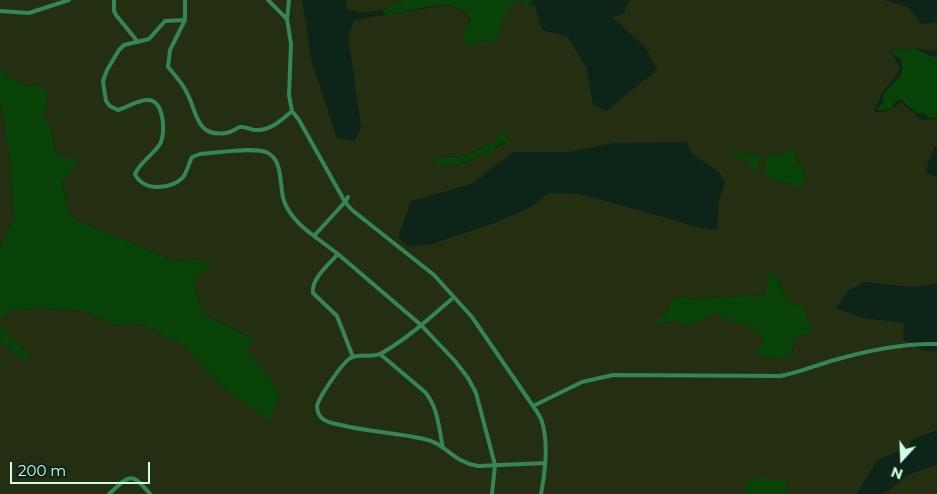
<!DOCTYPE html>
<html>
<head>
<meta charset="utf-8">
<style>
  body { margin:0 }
  #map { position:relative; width:937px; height:494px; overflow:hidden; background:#0d2419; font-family:Montserrat,sans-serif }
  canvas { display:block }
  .north { position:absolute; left:877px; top:434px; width:50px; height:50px; -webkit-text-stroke:4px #0d2419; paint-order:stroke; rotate:200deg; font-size:14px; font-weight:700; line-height:20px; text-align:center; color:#cfffe5 }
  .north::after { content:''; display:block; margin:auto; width:18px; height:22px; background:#cfffe5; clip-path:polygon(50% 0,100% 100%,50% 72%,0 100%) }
  .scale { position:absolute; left:10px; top:462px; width:140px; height:22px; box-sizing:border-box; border:2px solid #cfffe5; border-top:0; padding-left:6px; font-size:15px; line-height:18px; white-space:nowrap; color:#cfffe5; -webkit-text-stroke:4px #0d2419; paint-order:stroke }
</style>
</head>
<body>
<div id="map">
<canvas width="937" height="494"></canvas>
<div class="north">N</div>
<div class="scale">200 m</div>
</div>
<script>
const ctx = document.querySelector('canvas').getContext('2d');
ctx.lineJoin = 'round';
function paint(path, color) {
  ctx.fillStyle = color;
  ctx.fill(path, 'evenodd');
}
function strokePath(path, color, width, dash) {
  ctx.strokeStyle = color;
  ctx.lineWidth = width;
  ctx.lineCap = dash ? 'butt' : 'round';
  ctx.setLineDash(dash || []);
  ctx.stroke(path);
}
const green = new Path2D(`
  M0 0H302L312 63 337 138 355 141 361 127 348 36 354 20 447 5C470 12 470 20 478 41L488 40 489 44 502 27V19L509 8 516 1C524 1 527 5 535 6L542 30 567 36 586 67 593 104 606 111 657 70 645 47 612 17 623 14 630 0H884L908 7 922 24 937 22V51L913 48 891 50 900 69 892 81 882 93 874 112C886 114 892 109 901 102L922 120 937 119V147H934L925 173 937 177V284L912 287 864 282 848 291 836 308 863 318 904 323 903 339 925 351H937V430L912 440 909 447 877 460 857 494H788L785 480 745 484 747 494H0V341L21 359H32L0 325V318L9 311 42 308 84 311 114 325 140 324 183 345 228 392 275 409 280 393 246 350 252 338 203 314 193 280 211 264 194 259 176 262 70 217 51 130 44 116 40 85 22 86 0 69ZM506 131V143L493 148 489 156C467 153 458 179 437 156 455 159 471 154 487 145 491 143 491 145 494 142 499 137 500 134 506 131ZM687 142 692 154 719 172 725 182 719 201 717 230 694 227 681 222 580 194 548 193 533 206 497 222 430 245 407 246 398 237 411 201 472 184 513 152H568L613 143ZM787 153 797 156 800 166 805 172 795 184C784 184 768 180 763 169L776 154 783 155ZM767 275 779 280 787 299 795 305 804 335 797 337 792 344 793 353 762 344 763 338 750 328 713 314 686 326 678 320 662 324 660 318 668 312 679 296 695 299 761 295 767 292Z
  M346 0H405C387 10 365 16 346 9Z
  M0 99 10 159 14 216 0 248Z
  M937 465V494H884L907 475Z`);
const water = new Path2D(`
  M405 0H532V2L527 5 523 1H516C502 14 503 25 495 42L489 45 488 40 478 41 473 46H466L462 33 471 21C467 12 455 5 446 5 430 5 404 12 387 15L381 11Z
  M913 48 921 51 932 57 937 56V117L930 118 925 114 917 113 901 100 895 102 891 109 879 111 877 109 884 100 883 94C894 81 906 79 901 59L894 55 892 51Z
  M0 69 22 86 40 85 48 93 44 115 51 130 56 155 79 161 62 183 70 217 176 262 195 259 212 263 193 280 203 314 253 339 247 350 280 392 275 409 270 421 228 392 183 345 140 324 114 325 84 311 42 308 9 311 0 318V248L14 216 10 159 0 99Z
  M506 131 510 144C497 140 496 149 489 156 473 153 461 170 444 164L440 166 436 163 437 156C456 160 471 154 487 145 492 143 491 145 494 142 499 137 500 133 506 131Z
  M790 150C797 154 797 160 801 167 805 174 808 182 800 188 790 180 770 185 763 169L767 158 772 154 783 155Z
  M733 152 762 156 755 173 751 169 750 163 746 160H739Z
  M771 271C781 282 783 296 795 305L803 304 812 332C808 334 800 335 796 338 790 343 794 352 790 358L776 359 759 356 756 351 762 344 763 338 750 328 713 314 686 326 682 325 677 320 662 324 658 322 660 318 668 312 669 303 679 296 695 299 761 295 767 292V275Z
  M0 325 32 359H21L0 341Z
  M757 478 785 480 788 494H747L745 484Z`);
const minor = new Path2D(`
  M114 0V11L116 15 138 42
  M185 0V20L170 50 168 67C174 74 182 83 186 91 197 110 195 138 226 133 232 132 235 129 240 127 245 126 251 130 255 130 271 131 281 120 292 111
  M268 0 287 19
  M0 11 29 13 69 0
  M185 20 165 21 149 39 124 45 119 50 107 70 103 81 106 101 110 106 118 110C128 107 137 100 148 100 164 100 166 133 160 144 153 155 140 162 135 174 143 192 173 190 184 176 187 171 189 163 192 157L200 154C216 153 252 147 266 152 284 159 279 187 284 201 289 215 303 228 314 236L345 202 299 120 292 111 289 95 291 44 287 19 289 0
  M348 197 345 202 352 210 434 275 472 317 533 406C536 410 539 415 541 419 549 440 545 473 541 494
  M314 236 338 254 421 325 455 361 468 378 476 393 495 465 492 494
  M338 254C329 264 311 279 313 293L337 316 353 357
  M454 297C431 317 408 338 382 353 372 359 359 352 349 359 341 365 319 397 317 406 317 412 319 416 323 419 329 424 338 424 345 426 371 432 398 433 424 439 446 443 452 462 478 466L545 463
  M380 354 425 392C438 407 439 429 443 448
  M533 406 582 382 613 375 780 376C798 373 814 366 831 361 865 351 902 343 937 344
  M109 494C130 475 131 471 150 494`);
paint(green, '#242e10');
paint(water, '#084207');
strokePath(minor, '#368554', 4);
</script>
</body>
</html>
